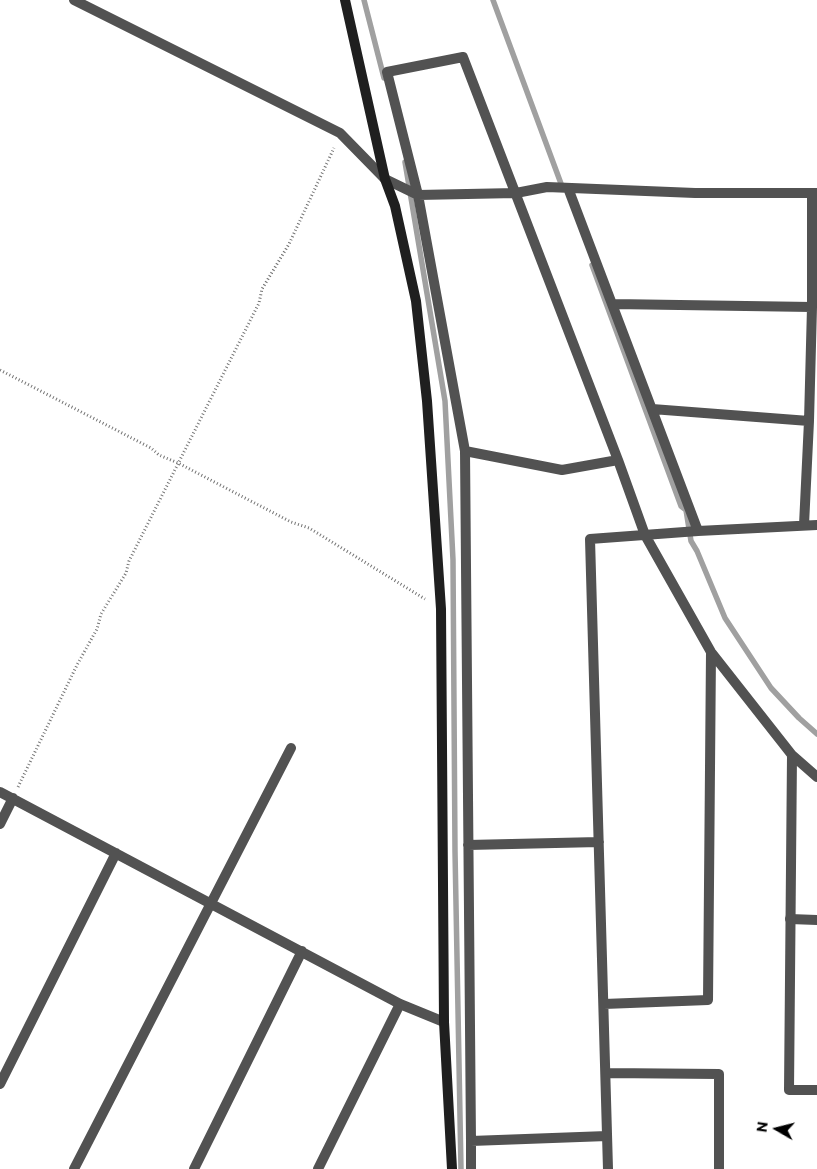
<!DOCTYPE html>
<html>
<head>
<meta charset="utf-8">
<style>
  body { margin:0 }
  #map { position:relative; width:817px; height:1169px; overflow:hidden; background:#fff; font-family:Commissioner,sans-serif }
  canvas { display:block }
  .north { position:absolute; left:752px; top:1104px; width:50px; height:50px; -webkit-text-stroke:4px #fff; paint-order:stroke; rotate:278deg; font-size:14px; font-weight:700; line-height:20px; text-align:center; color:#000 }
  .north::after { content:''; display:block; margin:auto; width:18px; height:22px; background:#000; clip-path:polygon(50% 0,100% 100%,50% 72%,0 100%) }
</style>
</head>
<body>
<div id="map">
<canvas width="817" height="1169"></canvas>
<div class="north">N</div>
</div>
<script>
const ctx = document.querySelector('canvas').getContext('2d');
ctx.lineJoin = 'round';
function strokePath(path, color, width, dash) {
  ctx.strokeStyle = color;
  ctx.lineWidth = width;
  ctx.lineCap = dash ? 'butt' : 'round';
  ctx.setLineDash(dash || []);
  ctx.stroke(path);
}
const stream = new Path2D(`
  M364 0 384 78
  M493 0 563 189
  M405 162 445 401 453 560 455 851 461 1169
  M592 265 681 506 686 510 691 541 697 551 725 618 771 688 799 718 817 734`);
const path = new Path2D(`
  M0 370 151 448 159 455 178 463 291 522 309 528 425 599
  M18 787 77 665 97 629 101 614 126 573 129 561 259 303 262 289 289 244 334 148`);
const lane = new Path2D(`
  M790 919 817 920`);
const street = new Path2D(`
  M74 0 340 133 385 179 418 195 516 193 547 187 695 193H817
  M568 188 698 531
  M613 304 812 307V193
  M652 409 809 421
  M465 451 562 470 618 460 463 57 387 72 418 195 465 451 471 1141
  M618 460 645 535 711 652 792 755 817 777
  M804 525 809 421 812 307
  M792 755 789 1090H817
  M0 792 400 1004 444 1022
  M0 824 13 798
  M468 845 599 842
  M604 1004 708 1000 711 652
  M606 1073 719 1074V1169
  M0 1084 116 853
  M74 1169 291 748
  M194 1169 302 951
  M318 1169 400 1004
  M471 1169V1141L607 1136
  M608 1169 590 539 698 531 817 525`);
const secondary = new Path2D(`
  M345 0 385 179 395 206 416 301 427 401 441 609 444 1022 452 1169`);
strokePath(stream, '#a0a0a0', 5.5);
strokePath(path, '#747474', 3, [1, 2.5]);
strokePath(lane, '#525252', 10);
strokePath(street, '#525252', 10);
strokePath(secondary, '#1f1f1f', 10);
</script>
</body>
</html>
